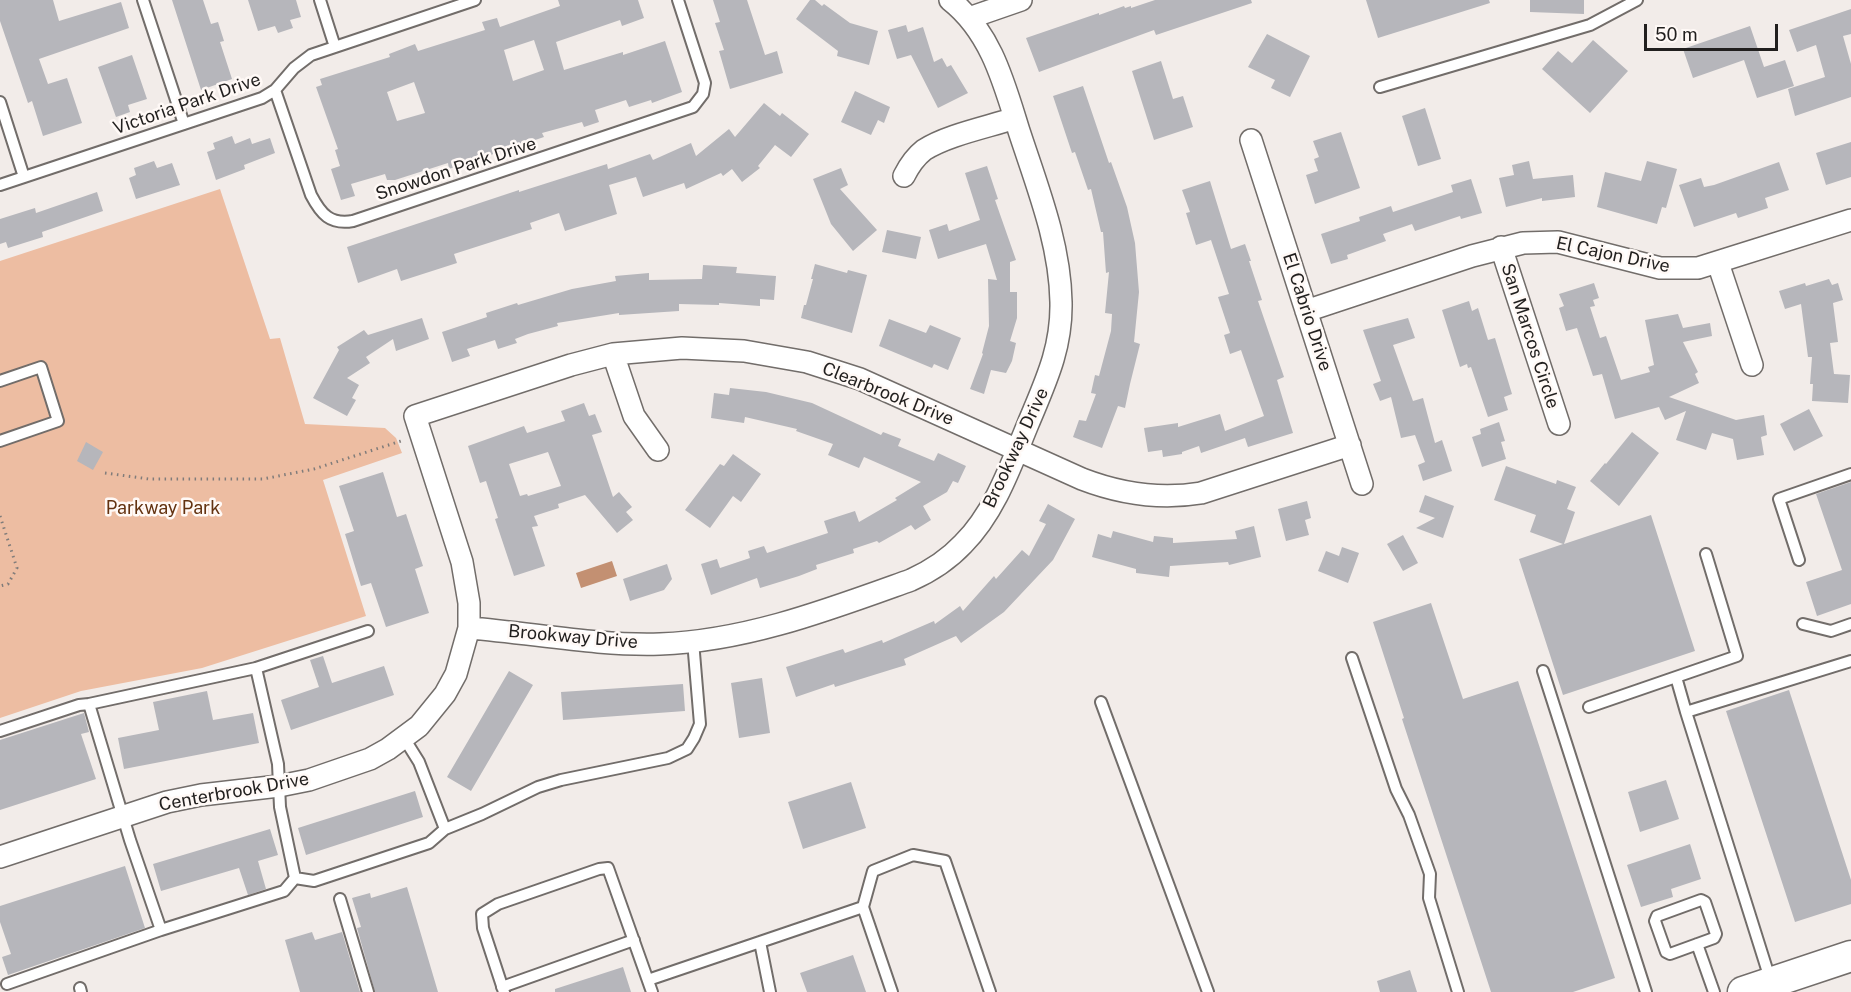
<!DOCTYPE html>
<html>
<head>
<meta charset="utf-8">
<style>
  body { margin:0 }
  #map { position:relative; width:1851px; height:992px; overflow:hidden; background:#f2ece9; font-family:"Public Sans",sans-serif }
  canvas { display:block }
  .scale { position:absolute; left:1644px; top:24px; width:134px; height:27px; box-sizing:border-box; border:3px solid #211f1e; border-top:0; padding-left:8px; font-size:18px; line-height:21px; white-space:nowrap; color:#211f1e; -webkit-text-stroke:4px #fff9f6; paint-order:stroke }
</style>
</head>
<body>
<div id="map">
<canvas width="1851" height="992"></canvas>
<div class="scale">50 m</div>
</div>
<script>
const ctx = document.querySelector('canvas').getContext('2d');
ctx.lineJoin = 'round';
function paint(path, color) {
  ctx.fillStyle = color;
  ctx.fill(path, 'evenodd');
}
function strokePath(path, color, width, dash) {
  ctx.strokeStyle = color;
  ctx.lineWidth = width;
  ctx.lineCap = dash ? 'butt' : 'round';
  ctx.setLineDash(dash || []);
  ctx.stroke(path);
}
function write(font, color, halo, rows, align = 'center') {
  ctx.font = font + ' "Public Sans",sans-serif';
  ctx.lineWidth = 5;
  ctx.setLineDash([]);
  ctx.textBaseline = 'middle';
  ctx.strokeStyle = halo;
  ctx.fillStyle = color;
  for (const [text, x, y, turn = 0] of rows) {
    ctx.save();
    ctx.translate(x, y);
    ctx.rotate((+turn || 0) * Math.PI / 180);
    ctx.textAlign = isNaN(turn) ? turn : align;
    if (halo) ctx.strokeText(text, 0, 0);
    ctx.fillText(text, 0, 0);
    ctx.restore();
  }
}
const green = new Path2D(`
  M220 189 270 339 280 338 305 424 385 428 396 438 402 453 323 480 366 616 202 668 81 691 0 718V261Z`);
const water = new Path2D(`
  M612 561 617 576 581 588 576 573Z`);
const building = new Path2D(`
  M0 0H53L59 21 121 2 129 28 39 59 48 84 67 78 82 123 43 136 32 101 28 103 0 21Z
  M172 0H203L211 24 218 22 224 41 220 42 232 79 201 90Z
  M248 0H296L301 17 290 20 293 28 278 33 275 26 258 31Z
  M558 0H638L644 18 622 26 620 20 556 42 564 70 623 52V55L665 41 682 92 652 103 651 100 629 107 626 100 595 110 599 122 584 127 582 122 542 133 544 137 449 169 448 163 395 180H387L385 174 351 184 355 196 341 200 331 169 340 166 335 150 338 149 316 87 322 85 320 79 390 57 389 54 415 44 418 51 485 30 482 22 497 18 500 27 560 6ZM534 40 544 70 513 81 504 50ZM414 82 425 113 397 121 387 92Z
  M713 0H747L765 55 777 51 783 73 730 89 719 51 724 50 715 23 720 22Z
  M810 0H815L822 6 824 4 850 23 878 31 869 65 837 56 838 51 796 19Z
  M1155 0H1251L1252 3 1156 35 1154 30 1039 72 1026 38 1099 13V15L1124 6 1125 8 1131 6V8Z
  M1366 0H1489L1490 3 1378 38Z
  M1530 0H1584V14L1530 12Z
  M1851 9V34L1843 36 1851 64V97L1795 116 1788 89 1825 77 1816 45 1797 52 1789 30Z
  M906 25 908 32 923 27 934 62 942 58 947 67 951 65 968 93 938 108 911 55 897 59 888 30Z
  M1750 26 1764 67 1785 60 1794 86 1757 98 1744 60 1693 78 1683 49Z
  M1267 34 1310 56 1290 97 1271 88 1275 80 1248 67Z
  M1593 40 1628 71 1590 113 1542 69 1558 51 1572 63Z
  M132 55 147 99 128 105 130 112 116 117 98 67Z
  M1161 61 1173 99 1183 96 1193 127 1154 140 1132 71Z
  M1083 86 1109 163 1111 162 1127 207 1135 243 1139 292 1134 342 1140 344 1130 384 1125 408 1118 406 1102 448 1073 437 1079 420 1086 421 1096 394 1091 393 1095 375 1099 376 1111 331 1112 314 1105 313 1109 272 1106 273 1103 232H1101L1091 189 1088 190 1075 152 1072 153 1053 96Z
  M855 91 890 107 884 123 878 120 871 135 841 122Z
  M764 103 780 116 782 113 809 134 791 157 775 145 758 166 760 168 742 182 732 169 723 176 721 173 686 189 684 183 643 197 636 177 609 185 617 214 565 231 559 213 530 223 532 229 454 254 457 263 401 281 397 269 358 283 347 247 519 190V192L607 164 608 169 650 154 653 160 691 143 696 156 729 129 735 137Z
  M1425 108 1441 159 1418 166 1402 116Z
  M1341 132 1360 188 1315 204 1306 175 1318 171 1314 159 1319 157 1313 141Z
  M232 136 235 144 250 138 252 144 270 138 275 153 244 165 245 169 216 180 207 152 215 149 213 143Z
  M1851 142V177L1826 185 1816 153Z
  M154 161 157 168 172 163 180 185 136 199 129 178 136 175 134 168Z
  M1529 161 1533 179 1573 175 1575 197 1542 201V198L1506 207 1499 178 1514 175 1512 165Z
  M1647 161 1677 169 1666 208 1662 207 1657 224 1597 207 1605 172 1641 181Z
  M1779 162 1789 190 1765 198 1768 208 1738 218 1736 213 1694 227 1679 185 1701 178 1704 187 1714 185Z
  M987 166 998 199 995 200 1016 260 1010 262V292H1017V318L1010 341 1016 343 1012 361 1006 373 991 370 984 394 970 389 983 354 982 353 989 326 988 279 997 280 986 244 938 259 929 230 947 224 949 231 980 220 965 173Z
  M841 168 848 185 840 189 877 230 853 251 831 224 813 179Z
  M1471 179 1482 213 1461 219 1460 216 1415 231 1412 224 1383 234 1386 241 1347 255 1348 259 1331 264 1321 234 1360 221 1359 217 1391 206 1393 212 1453 192 1451 185Z
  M1210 181 1231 249 1245 244 1251 261H1249L1262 300 1258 301 1284 377 1277 380 1293 433 1248 447 1245 438 1201 453 1199 446 1182 452V454L1163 457 1162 450 1148 452 1144 428 1178 423V427L1220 414 1225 431 1264 416 1241 350 1230 354 1224 335 1230 333 1218 297 1229 294 1211 240 1196 245 1186 213 1190 212 1182 190Z
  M97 192 103 211 42 232 43 237 8 248 6 242 0 244V219L35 208 36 213Z
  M887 230 921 237 916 259 882 252Z
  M815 264 847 273 848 270 867 275 852 333 801 318 804 305H806L813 279H811Z
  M703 265 737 267 736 273 776 276 774 300 760 299V306L719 303V305L679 304V311L619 315V313L557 323 558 326 528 334 515 339 517 343 498 349 495 340 467 349 470 356 452 362 442 332 487 317 486 313 517 303 518 305 572 289 616 281 615 276 649 273V280L702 279Z
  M1829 279 1832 285 1838 283 1843 300 1833 303 1838 342 1830 343 1834 374 1850 375 1848 403 1812 401 1813 384H1810L1812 357H1808L1801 304 1785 309 1779 291 1805 283 1806 286Z
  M1594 283 1599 298 1593 300 1595 306 1590 307 1600 338 1606 336 1621 380 1650 372 1648 367 1654 365 1645 320 1678 314 1683 328 1710 323 1712 336 1683 342 1698 372 1695 374 1699 383 1669 397 1736 420 1764 415 1767 435 1761 437 1764 455 1737 460 1733 439 1712 433 1706 450 1676 440 1686 411 1665 420 1659 407 1615 419 1602 374 1593 376 1577 328 1566 331 1559 308 1564 306 1559 294Z
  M1469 301 1472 311 1478 308 1488 340 1495 338 1512 394 1504 397 1508 410 1488 417 1471 367 1468 368 1467 364 1460 367 1442 310Z
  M422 318 429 339 396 351 393 339 366 357 370 363 347 378 359 385 352 398 356 400 347 416 313 398 339 350 337 347 364 330 368 335Z
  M1408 318 1415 338 1393 345 1413 401 1423 398 1435 443 1442 440 1452 471 1423 481 1418 465 1425 462 1415 435 1401 438 1391 397 1380 401 1373 384 1381 381 1363 330Z
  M889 319 926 333 930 325 961 338 948 370 934 364 932 368 879 346Z
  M730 388 766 392 812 403 881 435 883 432 901 439 898 446 934 461 938 453 966 466 958 483 953 481 947 492 923 506 931 520 915 530 911 525 879 543 877 541 853 549 854 553 816 565 817 569 799 576 760 588 757 578 711 595 701 564 717 559 720 568 750 558 748 551 764 546 767 553 828 533 824 521 855 511 859 522 897 500 895 498 921 482 864 457 859 468 828 455 833 444 796 431 797 429 745 417 744 423 711 418 714 393 729 395Z
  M584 403 589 416 595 414 602 432 592 435 613 497 619 492 632 507 626 512 633 520 617 533 585 495 558 504 559 508 534 516 538 526 532 527 545 566 514 576 495 519 498 518 486 481 480 483 468 446 524 426 527 433 565 421 561 411ZM548 452 561 486 528 496 527 494 520 496 509 464Z
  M1809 409 1823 436 1794 451 1780 424Z
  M1499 422 1505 441 1501 442 1506 459 1482 467 1472 437 1481 434 1480 429Z
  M1632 432 1659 453 1619 506 1590 481 1605 463 1606 464Z
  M86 442 103 452 93 470 77 461Z
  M733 454 761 474 741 502 733 496 710 528 685 510 720 464 724 466Z
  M1506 466 1556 484 1557 480 1576 487 1567 509 1575 512 1564 544 1651 515 1695 651 1563 695 1519 559 1563 544 1530 532 1536 515 1494 500Z
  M383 472 397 517 406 514 423 566 415 569 429 613 386 627 371 583 361 586 345 534 354 531 339 486Z
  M1851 482V604L1817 616 1806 582 1842 570 1816 494Z
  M1425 495 1454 506 1443 538 1416 528 1435 518 1419 512Z
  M1307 501 1311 518 1305 520 1309 535 1286 541 1278 509Z
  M1048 504 1075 519 1053 560 1004 612 961 643 956 636 904 659 906 665 835 687 834 684 796 697 786 667 843 649 845 653 882 640 883 643 934 621 935 624 960 606 963 611 994 576 996 579 1022 550 1029 556 1046 524 1039 521Z
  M1254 526 1261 557 1229 565 1228 562 1170 566 1169 577 1136 573V569L1092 557 1098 534 1111 538 1113 531 1153 542 1154 536 1173 538V543L1237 539 1235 531Z
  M1403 535 1418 563 1403 571 1387 544Z
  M1342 547 1359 553 1348 583 1318 571 1326 551 1339 556Z
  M667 564 672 579 664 590 630 601 623 579Z
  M1431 603 1463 699 1518 681 1615 978 1573 992H1491L1402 719 1404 718 1373 622Z
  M323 656 332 683 384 666 394 695 291 730 281 700 319 687 310 660Z
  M509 671 533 685 471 791 447 777Z
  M762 678 770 733 739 738 731 683Z
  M683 684 685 711 563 720 561 692Z
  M1789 690 1851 880V904L1795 922 1726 711Z
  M207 691 213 720 253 713 259 743 124 769 118 738 159 730 153 702Z
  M84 713 89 732 81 734 96 779 0 810V740Z
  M1666 780 1679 819 1640 832 1628 792Z
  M851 782 866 828 803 849 788 802Z
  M415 791 423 817 306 855 298 828Z
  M270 829 278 855 258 861 266 889 248 895 239 868 161 891 153 864Z
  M1690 844 1701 879 1671 889 1673 897 1641 907 1627 865Z
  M125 866 145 928 8 975 2 957 11 954 0 922V906Z
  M407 887 438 992H375L357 928 361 927 352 898 370 893 371 898Z
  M312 932 315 940 342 932 360 992H300L285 940Z
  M853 955 866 992H807L800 973Z
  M623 967 631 992H555V989Z
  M1410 970 1417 992H1380L1377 981Z`);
const path = new Path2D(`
  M105 473 149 479H263L314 469 401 441
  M0 516 17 568 8 584 0 586`);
const lane = new Path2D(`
  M143 0 184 124
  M320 0 335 47
  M1380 87 1590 25 1637 0
  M275 90 311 195C321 214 330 225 353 221L693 107 703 94 705 83 678 0
  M0 102 24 177
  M0 185 262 98 275 90 294 68 311 55 475 0
  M0 381 41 367 58 421 0 441
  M1799 560 1779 499 1851 474
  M1803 624 1831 631 1851 624
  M1352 658 1396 789 1409 815 1430 874 1429 898 1458 992
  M256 668 368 631
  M1543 671 1646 992
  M1101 702 1208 992
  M1589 707 1676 677
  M1686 712 1676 677 1737 656 1706 554
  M0 731 79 705 89 704
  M445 829 482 814 538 787 561 780 668 758 687 749 694 738 700 724 693 641
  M295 878 284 891 161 930 130 840 89 704 256 668 278 764 280 807 295 878 314 881 429 843 445 829 419 762 404 738
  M340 899 368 992
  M1701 900 1705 902 1716 934 1714 938 1670 954 1666 952 1655 921 1657 916Z
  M863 907 873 871 913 855 945 861 990 992
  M1697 944 1714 992
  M648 980 760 942
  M1771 982 1686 712 1851 661
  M7 984 161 930
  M502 987 634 940
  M80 988 81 992
  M504 992 483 928 482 914 498 904 599 869 608 868 652 992
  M770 992 760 942 863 907 892 992`);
const street = new Path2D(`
  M969 18 1021 0
  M1251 140 1362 484
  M904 176C909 166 915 157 924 150 947 135 988 127 1015 118
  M1501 247 1559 424
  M1718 263 1752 365
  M1306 311 1472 256 1523 243 1558 242 1660 268H1698L1851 220
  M613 354 634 416 658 450
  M469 628C533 633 597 646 660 644 747 641 830 609 911 580 931 571 948 560 963 544 995 512 1011 465 1028 424 1045 383 1062 349 1061 302 1060 243 1037 186 1019 131 1004 83 991 32 950 0
  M0 857 167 802 201 795 279 786 309 780 370 759 388 749 419 726 445 694 456 674 469 628V603L462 562 415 416 571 365 613 354 682 348 744 351 807 362 860 379 1082 479C1121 494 1159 500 1201 493L1350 445`);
const secondary = new Path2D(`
  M1743 992 1851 956`);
const streetNames = [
  ["Victoria Park Drive",187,104,-19],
  ["Snowdon Park Drive",456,169,-18],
  ["El Cajon Drive",1613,255,12],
  ["El Cabrio Drive",1307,312,72],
  ["San Marcos Circle",1530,336,72],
  ["Clearbrook Drive",888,394,22],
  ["Brookway Drive",1016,448,-65],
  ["Brookway Drive",573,637,5],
  ["Centerbrook Drive",234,792,-10]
];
const parkNames = [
  ["Parkway Park",163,508]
];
paint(green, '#edbda2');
paint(water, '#c39072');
paint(building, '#b6b6bb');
strokePath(lane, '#726d6a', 14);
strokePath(street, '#726d6a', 24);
strokePath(secondary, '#726d6a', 33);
strokePath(path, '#807c7a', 3, [1.5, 4.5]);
strokePath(lane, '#fff', 10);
strokePath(street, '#fff', 21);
strokePath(secondary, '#fff', 30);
write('18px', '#211f1e', '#fff9f6', streetNames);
write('18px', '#633210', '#fff9f6', parkNames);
</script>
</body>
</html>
